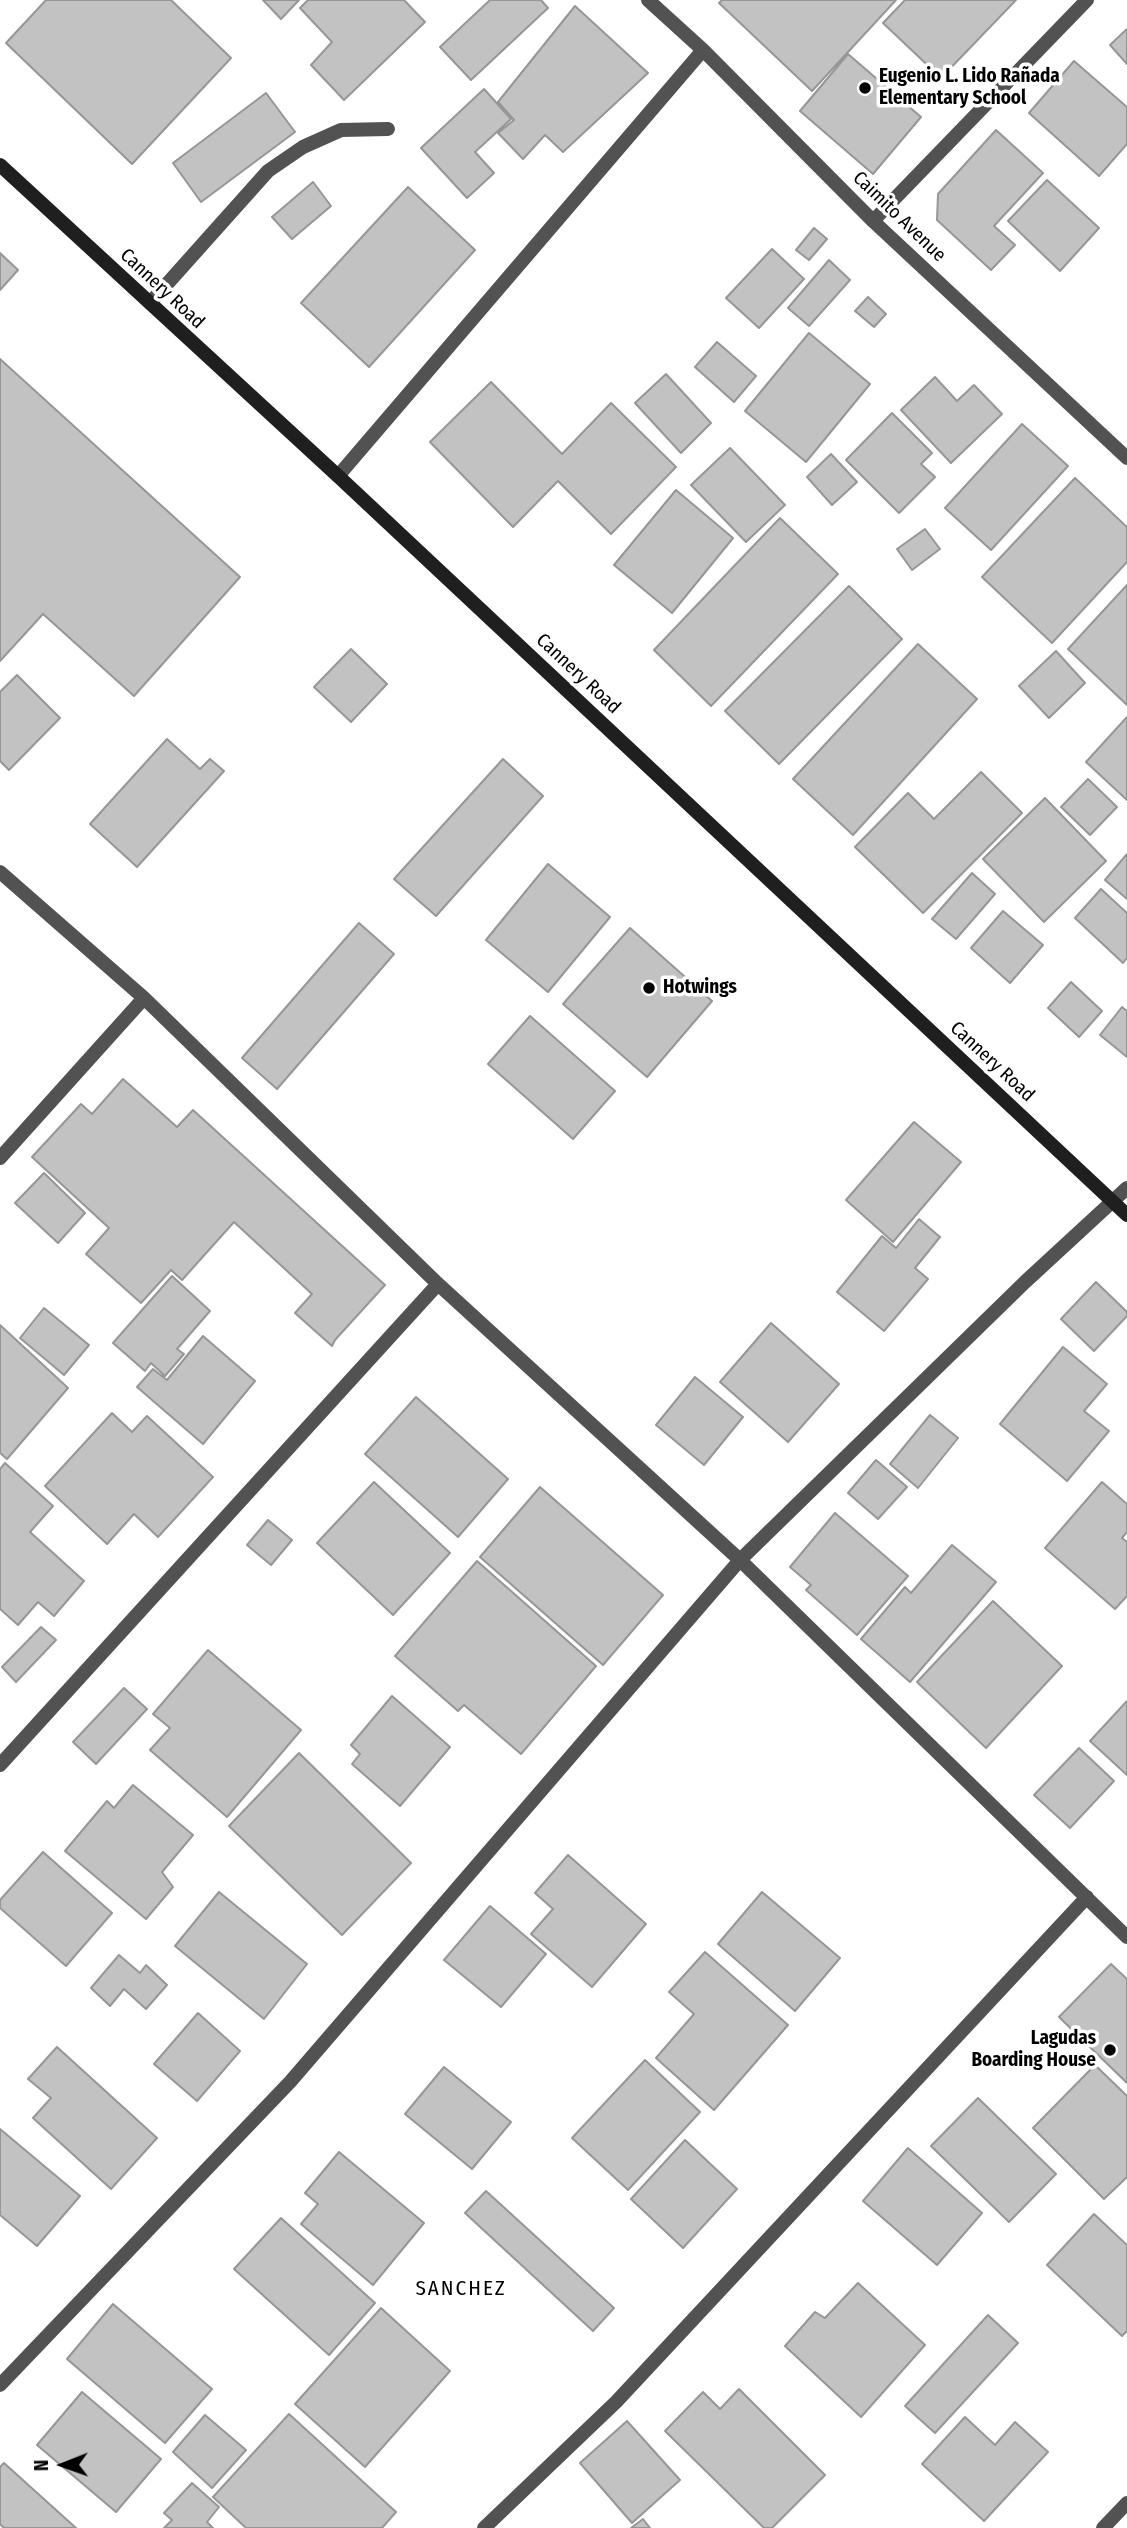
<!DOCTYPE html>
<html>
<head>
<meta charset="utf-8">
<style>
  body { margin:0 }
  #map { position:relative; width:1127px; height:2528px; overflow:hidden; background:#fff; font-family:"Fira Sans Condensed",sans-serif }
  canvas { display:block }
  .north { position:absolute; left:28px; top:2430px; width:70px; height:70px; -webkit-text-stroke:5px #fff; paint-order:stroke; rotate:269deg; font-size:19px; font-weight:700; line-height:28px; text-align:center; color:#000 }
  .north::after { content:''; display:block; margin:auto; width:24px; height:32px; background:#000; clip-path:polygon(50% 0,100% 100%,50% 72%,0 100%) }
</style>
</head>
<body>
<div id="map">
<canvas width="1127" height="2528"></canvas>
<div class="north">N</div>
</div>
<script>
const ctx = document.querySelector('canvas').getContext('2d');
ctx.lineJoin = 'round';
function paint(path, color) {
  ctx.fillStyle = color;
  ctx.fill(path, 'evenodd');
}
function strokePath(path, color, width, dash) {
  ctx.strokeStyle = color;
  ctx.lineWidth = width;
  ctx.lineCap = dash ? 'butt' : 'round';
  ctx.setLineDash(dash || []);
  ctx.stroke(path);
}
function write(font, color, halo, rows, align = 'center') {
  ctx.font = font + ' "Fira Sans Condensed",sans-serif';
  ctx.lineWidth = 7;
  ctx.setLineDash([]);
  ctx.textBaseline = 'middle';
  ctx.strokeStyle = halo;
  ctx.fillStyle = color;
  for (const [text, x, y, turn = 0] of rows) {
    ctx.save();
    ctx.translate(x, y);
    ctx.rotate((+turn || 0) * Math.PI / 180);
    ctx.textAlign = isNaN(turn) ? turn : align;
    if (halo) ctx.strokeText(text, 0, 0);
    ctx.fillText(text, 0, 0);
    ctx.restore();
  }
}
const building = new Path2D(`
  M46 0H171L231 58 132 164 6 43Z
  M263 0H299L281 19Z
  M308 0H404L425 22 344 100 311 65 332 42 300 8Z
  M490 0H541L548 8 471 80 440 47Z
  M722 0H896L812 91 719 3Z
  M905 0H1016L941 78 883 23Z
  M575 6 648 73 563 152 545 135 523 159 498 133 514 120 498 102Z
  M1127 29V64L1110 45Z
  M848 54 921 117 873 174 800 111Z
  M1074 61 1127 107V144L1099 176 1029 113Z
  M484 89 511 119 475 152 494 173 467 198 421 148Z
  M266 93 295 132 201 202 173 163Z
  M996 130 1043 173 994 226 1015 245 991 270 937 220 938 194Z
  M1047 180 1099 228 1060 271 1008 221Z
  M313 182 331 206 292 239 272 217Z
  M408 187 475 250 369 367 301 303Z
  M814 228 827 239 809 260 796 250Z
  M772 249 804 279 759 328 726 298Z
  M0 253 18 270 0 290Z
  M829 260 850 280 809 326 788 308Z
  M868 297 886 314 874 327 855 311Z
  M809 333 870 384 806 462 745 411Z
  M717 342 756 376 734 402 695 367Z
  M0 359 240 577 134 696 43 614 0 661Z
  M666 374 711 423 681 453 635 403Z
  M935 377 957 401 974 385 1002 414 951 463 901 410Z
  M491 382 562 454 611 403 676 467 611 534 558 481 513 527 430 442Z
  M892 413 932 453 921 464 935 477 899 513 846 460Z
  M1022 424 1068 466 991 550 945 508Z
  M730 448 785 505 746 542 691 485Z
  M831 454 857 482 832 505 807 477Z
  M1075 478 1127 527V562L1052 643 982 577Z
  M676 490 733 538 672 613 614 565Z
  M780 518 838 574 711 706 654 650Z
  M925 529 940 549 912 570 897 549Z
  M1127 585V705L1068 649Z
  M849 586 902 639 779 764 725 711Z
  M918 644 977 699 853 835 793 779Z
  M351 649 387 684 351 722 314 687Z
  M1056 651 1085 683 1049 718 1019 686Z
  M17 675 60 718 9 770 0 761V692Z
  M1127 717V800L1086 762Z
  M167 739 200 769 210 759 224 771 137 867 90 824Z
  M503 759 543 796 436 916 394 879Z
  M981 772 1022 813 923 913 855 847 908 793 934 819Z
  M1088 779 1117 807 1090 835 1061 807Z
  M1045 798 1106 861 1044 922 983 859Z
  M1127 854V899L1105 880Z
  M548 864 610 917 548 992 486 940Z
  M972 873 995 894 956 939 932 919Z
  M1101 889 1127 913V958L1123 963 1075 918Z
  M1003 911 1043 945 1010 983 971 948Z
  M359 923 394 954 277 1089 242 1058Z
  M630 928 712 1001 647 1077 563 1004Z
  M1071 982 1102 1011 1079 1037 1048 1008Z
  M1122 1007 1127 1011V1057L1100 1035Z
  M530 1016 615 1091 573 1139 488 1064Z
  M123 1079 177 1127 193 1110 385 1285 335 1340 332 1346 295 1313 312 1294 234 1222 182 1280 171 1270 141 1303 86 1254 109 1228 32 1157 81 1104 92 1114Z
  M914 1122 961 1162 893 1242 846 1200Z
  M44 1173 85 1213 58 1243 15 1203Z
  M919 1219 940 1237 915 1268 928 1279 884 1331 837 1292 882 1236 896 1248Z
  M172 1276 210 1311 177 1349 184 1354 165 1376 151 1363 145 1371 113 1343Z
  M1096 1282 1127 1312V1316L1094 1351 1061 1319Z
  M44 1308 89 1345 64 1375 20 1338Z
  M771 1323 839 1384 788 1442 720 1382Z
  M0 1325 68 1388 7 1459 0 1453Z
  M203 1336 255 1381 203 1444 137 1387 153 1369 167 1380Z
  M1063 1347 1107 1384 1084 1411 1109 1431 1067 1481 1000 1424Z
  M695 1377 743 1417 704 1465 656 1425Z
  M416 1397 508 1479 458 1537 365 1454Z
  M112 1413 132 1432 147 1416 213 1477 158 1537 134 1514 107 1544 45 1486Z
  M930 1415 958 1438 918 1488 890 1464Z
  M876 1460 907 1487 878 1519 848 1493Z
  M5 1463 53 1506 30 1532 84 1581 54 1616 38 1602 18 1625 0 1609V1469Z
  M374 1482 450 1553 393 1615 317 1543Z
  M1102 1482 1127 1504V1532L1122 1538 1127 1542V1596L1115 1609 1045 1548Z
  M540 1487 663 1595 603 1665 480 1557Z
  M835 1513 908 1576 857 1635 806 1590 811 1585 790 1567Z
  M268 1520 292 1540 271 1565 247 1545Z
  M952 1545 996 1582 910 1682 861 1639 905 1587 911 1593Z
  M477 1561 596 1666 521 1754 464 1705 458 1711 395 1656Z
  M993 1601 1062 1666 986 1748 917 1682Z
  M41 1627 56 1640 16 1682 2 1667Z
  M208 1650 301 1730 227 1817 150 1750 170 1728 153 1714Z
  M124 1688 147 1709 96 1764 73 1742Z
  M392 1696 450 1747 400 1806 352 1764 360 1754 351 1745Z
  M1127 1701V1775L1090 1741Z
  M1079 1748 1114 1781 1070 1828 1034 1795Z
  M299 1753 411 1863 342 1935 229 1826Z
  M133 1785 193 1835 162 1872 173 1887 146 1919 65 1851 107 1801 114 1808Z
  M43 1852 112 1913 66 1966 0 1908V1900Z
  M568 1855 646 1924 592 1987 531 1934 553 1909 535 1893Z
  M219 1892 307 1964 264 2019 175 1946Z
  M762 1892 840 1958 795 2011 718 1944Z
  M490 1906 546 1954 501 2007 444 1960Z
  M705 1952 788 2025 714 2110 656 2058 694 2014 669 1992Z
  M119 1955 140 1973 146 1965 167 1985 146 2009 124 1989 110 2006 91 1988Z
  M1111 1964 1127 1979V2083L1059 2017Z
  M198 2013 240 2051 197 2101 154 2064Z
  M57 2047 157 2138 111 2189 33 2118 51 2098 28 2079Z
  M645 2060 700 2112 628 2190 572 2138Z
  M1095 2065 1127 2096V2177L1104 2199 1033 2128Z
  M444 2067 511 2122 472 2169 405 2114Z
  M978 2098 1056 2174 1009 2222 931 2146Z
  M0 2129 80 2196 37 2246 0 2215Z
  M685 2140 737 2189 683 2248 631 2199Z
  M908 2148 982 2213 937 2265 863 2201Z
  M339 2152 424 2223 373 2285 301 2224 318 2204 305 2193Z
  M486 2191 614 2308 593 2331 465 2213Z
  M1094 2214 1127 2245V2331L1122 2336 1047 2265Z
  M281 2218 375 2303 329 2355 234 2269Z
  M858 2283 925 2345 861 2417 785 2346 815 2312 825 2318Z
  M113 2304 212 2389 165 2443 67 2359Z
  M381 2308 450 2371 365 2467 295 2404Z
  M988 2315 1018 2343 935 2433 905 2406Z
  M739 2389 825 2475 772 2528H764L665 2431 703 2392 720 2409Z
  M82 2392 161 2459 116 2512 37 2445Z
  M289 2414 396 2512 382 2528H246L213 2497Z
  M205 2415 246 2450 212 2488 173 2452Z
  M965 2417 995 2445 1015 2422 1048 2452 984 2521 922 2464Z
  M627 2421 680 2480 632 2523 580 2463Z
  M4 2463 76 2528H4L0 2524V2467Z
  M192 2483 219 2507 207 2522 213 2528H164L172 2520 164 2513Z
  M643 2519 650 2528H631Z`);
const service = new Path2D(`
  M150 303 268 171 303 147 341 130 388 129`);
const minor = new Path2D(`
  M648 0 703 50 873 221 1127 458
  M873 221 1087 0
  M338 476 703 50
  M0 872 144 998 438 1284 740 1560 1127 1937
  M0 1158 144 998
  M0 1765 438 1284
  M0 2385 290 2082 740 1560 1025 1282 1127 1188
  M484 2528 616 2402 1087 1897`);
const tertiary = new Path2D(`
  M1103 2528 1127 2503`);
const secondary = new Path2D(`
  M0 165 338 476 1127 1215`);
const markers = [
  [865,88,7,"#000"],
  [649,988,7,"#000"],
  [1110,2050,7,"#000"]
];
const poiNames = [
  ["Eugenio L. Lido Rañada",879,77],
  ["Elementary School",879,99],
  ["Hotwings",663,988],
  ["Lagudas",1096,2039,"right"],
  ["Boarding House",1096,2061,"right"]
];
const streetNames = [
  ["Caimito Avenue",899,217,44],
  ["Cannery Road",162,289,43],
  ["Cannery Road",578,674,43],
  ["Cannery Road",992,1062,43]
];
const neighbourhoodNames = [
  ["SANCHEZ",461,2289]
];
paint(building, '#c2c2c2');
strokePath(building, '#969696', 2);
strokePath(service, '#525252', 14);
strokePath(minor, '#525252', 14);
strokePath(tertiary, '#525252', 14);
strokePath(secondary, '#1f1f1f', 14);
for (const [x, y, r, color] of markers) {
  const dot = new Path2D();
  dot.arc(x, y, r, 0, 2 * Math.PI);
  ctx.fillStyle = color;
  ctx.fill(dot);
  strokePath(dot, '#fff', 2.5);
}
write('bold 19px', '#000', '#fff', poiNames, 'left');
write('19px', '#000', '#fff', streetNames);
ctx.letterSpacing = '2px';
write('21px', '#000', '#fff', neighbourhoodNames);
ctx.letterSpacing = '0px';
</script>
</body>
</html>
